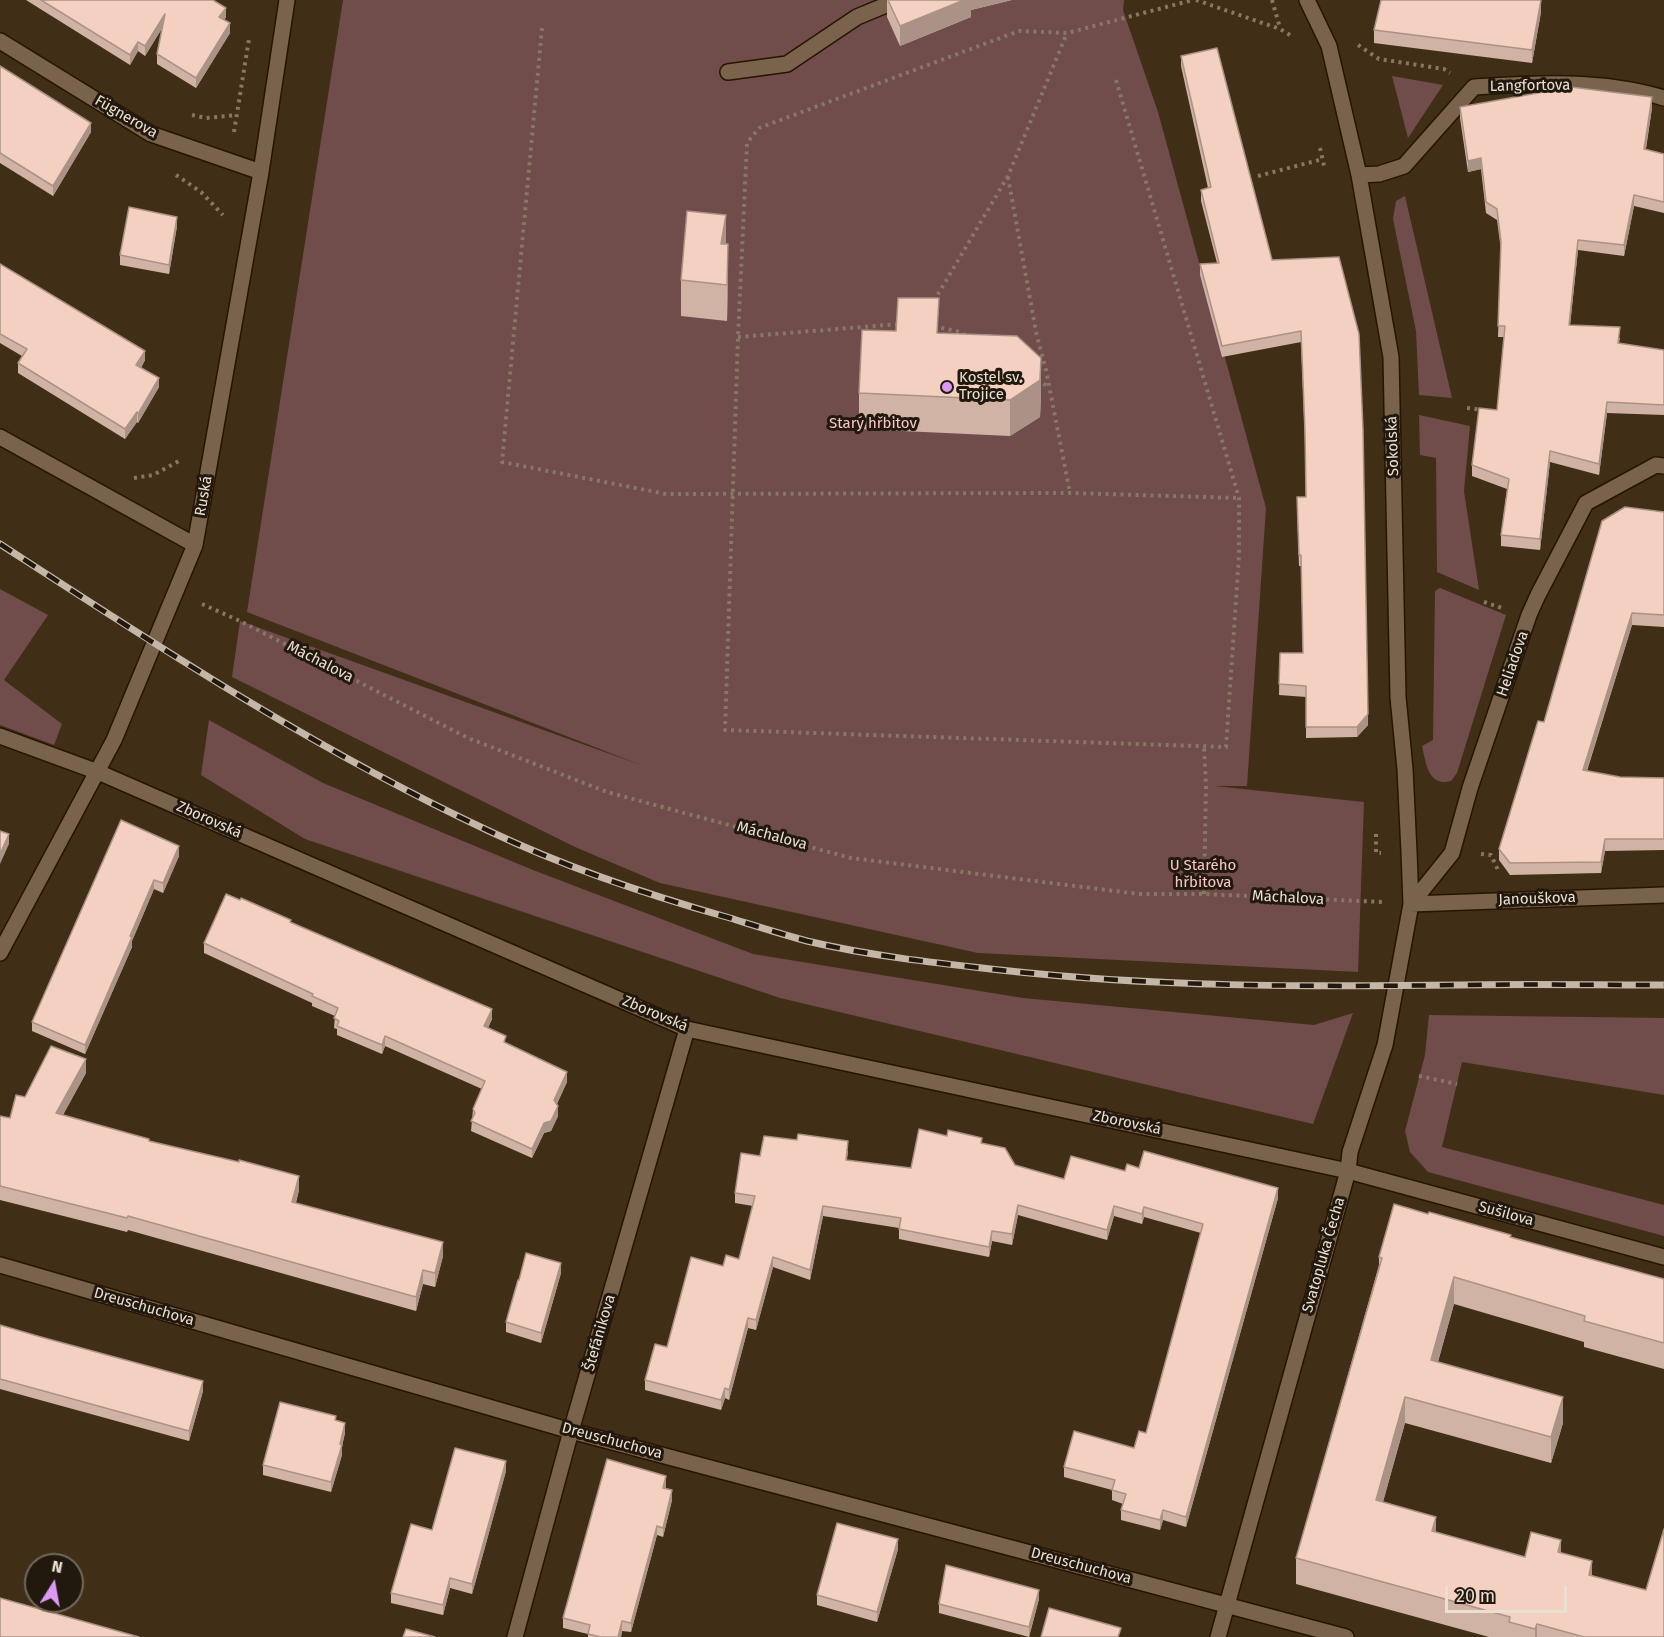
<!DOCTYPE html>
<html>
<head>
<meta charset="utf-8">
<style>
  body { margin:0 }
  #map { position:relative; width:1664px; height:1637px; overflow:hidden; background:#412e17; font-family:"Fira Sans",sans-serif }
  canvas { display:block }
  .north { position:absolute; left:24px; top:1553px; width:60px; height:60px; box-sizing:border-box; background:#21180e; border:2px solid #72685c; border-radius:50%; rotate:11deg; font-size:16px; font-weight:700; line-height:24px; text-align:center; color:#ebdfd2 }
  .north::after { content:''; display:block; margin:auto; width:21px; height:27px; background:#db99f5; clip-path:polygon(50% 0,100% 100%,50% 72%,0 100%) }
  .scale { position:absolute; left:1445px; top:1586px; width:122px; height:27px; box-sizing:border-box; border:3px solid #ebdfd2; border-top:0; padding-left:8px; font-size:18px; line-height:21px; white-space:nowrap; color:#ebdfd2; -webkit-text-stroke:4px #21180e; paint-order:stroke }
</style>
</head>
<body>
<div id="map">
<canvas width="1664" height="1637"></canvas>
<div class="north">N</div>
<div class="scale">20 m</div>
</div>
<script>
const ctx = document.querySelector('canvas').getContext('2d');
ctx.lineJoin = 'round';
function paint(path, color) {
  ctx.fillStyle = color;
  ctx.fill(path, 'evenodd');
}
function strokePath(path, color, width, dash) {
  ctx.strokeStyle = color;
  ctx.lineWidth = width;
  ctx.lineCap = dash ? 'butt' : 'round';
  ctx.setLineDash(dash || []);
  ctx.stroke(path);
}
function write(font, color, halo, rows, align = 'center') {
  ctx.font = font + ' "Fira Sans",sans-serif';
  ctx.lineWidth = 6;
  ctx.setLineDash([]);
  ctx.textBaseline = 'middle';
  ctx.strokeStyle = halo;
  ctx.fillStyle = color;
  for (const [text, x, y, turn = 0] of rows) {
    ctx.save();
    ctx.translate(x, y);
    ctx.rotate((+turn || 0) * Math.PI / 180);
    ctx.textAlign = isNaN(turn) ? turn : align;
    if (halo) ctx.strokeText(text, 0, 0);
    ctx.fillText(text, 0, 0);
    ctx.restore();
  }
}
const green = new Path2D(`
  M343 0H1124L1123 10 1158 112 1266 508 1247 786H1215L1364 802 1358 972 978 953 660 883 575 847 232 677 240 621 641 765 247 612Z
  M1392 76 1443 85 1408 138Z
  M1405 196 1452 398 1419 395 1416 331 1393 219 1396 201Z
  M1419 415 1470 426 1464 491 1479 590 1437 572 1436 458 1420 455Z
  M1440 588 1506 615 1457 773 1451 781C1428 787 1426 763 1422 746L1433 740 1435 591Z
  M0 589 48 615 4 680 62 724 54 745 0 725Z
  M209 720 323 783 533 870 753 954 1023 998 1314 1025 1353 1013 1313 1124 780 998 305 839 201 775Z
  M1429 1015 1664 1018V1095L1462 1062 1442 1147 1664 1205V1236L1428 1172 1410 1152 1405 1131 1425 1055Z`);
const path = new Path2D(`
  M1196 0 1280 29 1290 35
  M1272 0 1280 28
  M542 28 502 462 666 494 1070 493 1239 498
  M1358 45 1379 59 1444 69 1450 73
  M1116 80 1239 498V556L1226 747 725 730 738 337 747 143 759 128 1019 31 1067 33 1193 0
  M192 115 206 118 236 115
  M234 132 249 39
  M1320 148 1325 170
  M176 175 201 192 223 215
  M1258 176 1323 159
  M1008 177 1036 332 1046 370 1070 493
  M934 301 1008 176 1067 33
  M934 326 960 332 967 336
  M738 337 900 324
  M1037 380 1049 387
  M1467 408 1484 410
  M134 478 153 475 179 461
  M1484 602 1502 608
  M202 604 240 621 468 738 607 792 851 858 1139 894H1204L1383 902
  M1376 834V853H1381
  M1481 854 1491 855 1499 872
  M1204 894 1206 785 1204 747
  M1419 1076 1457 1084`);
const minor = new Path2D(`
  M0 41 151 134 261 172
  M728 72 787 64 857 17 898 0
  M1359 175 1379 174 1404 166 1474 87C1537 83 1602 79 1664 98
  M0 437 195 545
  M0 736 98 772 687 1029 1348 1171 1664 1257
  M1411 904 1452 853 1470 788 1529 615 1538 595 1586 503 1656 465 1664 466
  M1411 904 1664 895
  M0 953 114 740 195 545 261 172 287 0
  M0 1265 571 1431 1346 1637
  M515 1637 571 1431 687 1029
  M1218 1637 1348 1171 1350 1152 1385 1045 1411 904 1409 852 1405 769 1398 697 1391 357 1359 175 1329 46 1307 0`);
const rail = new Path2D(`
  M0 544C159 647 317 751 489 831 567 868 648 895 730 918 756 926 781 934 807 941 870 956 936 963 1000 970 1153 987 1306 987 1460 985 1528 984 1596 985 1664 985`);
const wall = new Path2D(`
  M26 0H213L226 17 224 20 230 33 196 88 157 64V54L162 28 145 56 138 51 130 65Z
  M887 0H1012L971 10V17L900 46 887 17Z
  M1541 12 1532 63 1374 43V30Z
  M1181 56 1272 260 1339 257 1368 725 1357 737 1306 738V697L1279 695 1280 653H1303L1301 566H1299L1297 507 1306 497 1305 443 1301 342 1222 357 1200 275V264L1217 263 1201 201V190L1208 188 1181 66Z
  M0 66 91 132 53 196 0 163Z
  M1460 107 1652 108 1646 149 1664 154V213L1634 206 1624 256 1578 250 1570 325 1620 338 1619 343 1664 350V415L1607 413 1599 475 1550 462 1540 550 1501 546V535L1507 489 1472 476V465L1497 410 1504 337H1498L1501 250 1497 220 1486 213 1481 169 1468 172 1460 118Z
  M177 226 169 274 120 265V255Z
  M726 244 728 280 727 321 681 316V280Z
  M0 264 145 360 141 368 159 387 138 423 137 422 125 439 18 373V363L22 356 0 343Z
  M939 333 1041 394 1040 417 1010 436 859 429V393Z
  M1664 512V627L1632 625 1587 771 1620 777 1664 778V850L1605 851 1601 873 1510 875 1499 860V849L1544 722Z
  M121 820 179 856 163 893 154 889 132 941V947L85 1054 32 1031V1022Z
  M291 923 492 1019 488 1028 506 1043 567 1082 557 1104 558 1116 551 1131 544 1133 532 1158 471 1131 473 1109 482 1089 385 1046 382 1054 337 1035V1029L334 1028 335 1016 312 1006V1003L204 953V943Z
  M86 1073 63 1115 149 1141 299 1190 296 1203 443 1256 435 1287 423 1284 416 1311 128 1230 127 1232 0 1200V1116L10 1118 25 1097Z
  M982 1143 1015 1165 1064 1179 1125 1171 1139 1168 1278 1198 1186 1527 1163 1520 1160 1530 1121 1520V1510L1123 1504 1112 1500V1490L1064 1477V1467L1134 1448 1146 1433 1201 1233 1144 1217 1142 1224 1114 1216 1107 1240 1018 1215 1012 1245 992 1241 989 1257 899 1239V1228L823 1216 810 1280 773 1267 756 1330 748 1328 729 1400 725 1398 721 1410 645 1390V1380L723 1266 739 1259 753 1206 735 1203V1193L760 1156 848 1151 847 1160 911 1168Z
  M1511 1237 1664 1279V1369L1584 1347V1342L1454 1304 1438 1362 1563 1423 1551 1463 1405 1423 1383 1502 1436 1532 1525 1557 1561 1553 1592 1575 1664 1637H1489L1296 1584V1558L1379 1265V1257Z
  M561 1273 541 1343 506 1332V1322L519 1280Z
  M0 1325 203 1391 189 1441 0 1389Z
  M336 1420 345 1433 342 1446V1455L331 1492 263 1475V1465Z
  M506 1471 472 1594 450 1588 443 1615 391 1603V1593L432 1530Z
  M666 1486V1488L672 1500 663 1537 657 1535 631 1632 622 1631 621 1637H588V1634L563 1628V1618Z
  M898 1549 877 1622 817 1605V1595Z
  M1039 1599 1029 1637 939 1613V1604Z`);
const shadedWall = new Path2D(`
  M964 0H1012L971 10V17L900 46V26Z
  M1541 0V12L1532 63V50Z
  M226 8V17L219 27V17Z
  M165 14V24L145 56V46Z
  M230 23V33L196 88V78Z
  M138 42V51L130 65V55Z
  M1652 97V108L1644 160V149Z
  M91 123V132L53 196V186Z
  M1481 158V169L1468 172V161Z
  M1634 195V206L1624 256V245Z
  M726 215V251L721 244Z
  M177 217V226L169 274V265Z
  M1578 240V250L1569 335V325Z
  M728 244V280L727 321V285Z
  M145 351V360L136 375V365Z
  M1041 358V394L1040 417 1010 436V400Z
  M159 378V387L138 423V414Z
  M1607 402V413L1599 475V464Z
  M137 412V422L125 439V429Z
  M1550 451V462L1540 550V539Z
  M1632 613V625L1583 782V770Z
  M1368 714V725L1357 737V727Z
  M9 834V844L0 864V854Z
  M1605 839V851L1601 873V862Z
  M179 846V856L163 893V883Z
  M154 880V889L132 941V947L85 1054V1045Z
  M492 1009V1019L484 1036V1026Z
  M385 1036V1046L382 1054V1045Z
  M86 1059V1073L56 1127V1113Z
  M567 1072V1082L554 1109V1100Z
  M558 1106V1116L551 1131 544 1133 532 1158V1149L544 1123Z
  M299 1176V1190L292 1215V1202Z
  M1278 1188V1198L1186 1527V1517Z
  M1018 1205V1215L1012 1245V1234Z
  M823 1206V1216L810 1280V1270Z
  M1114 1206V1216L1107 1240V1230Z
  M1144 1207V1217L1142 1224V1214Z
  M992 1231V1241L989 1257V1247Z
  M443 1242V1256L435 1287V1273Z
  M773 1257V1267L756 1330V1320Z
  M561 1263V1273L541 1343V1333Z
  M423 1270V1284L416 1311V1297Z
  M1454 1277V1304L1431 1386V1360Z
  M748 1318V1328L729 1400V1390Z
  M203 1381V1391L189 1441V1431Z
  M725 1388V1398L721 1410V1400Z
  M1405 1397V1423L1376 1526V1500Z
  M1563 1397V1423L1551 1463V1437Z
  M345 1423V1433L342 1446V1455L331 1492V1482Z
  M506 1461V1471L472 1594V1584Z
  M666 1476V1486L663 1497V1488Z
  M672 1490V1500L663 1537V1528Z
  M1163 1510V1520L1160 1530V1520Z
  M1436 1517V1543L1432 1531Z
  M657 1526V1535L631 1632V1623Z
  M898 1539V1549L877 1622V1612Z
  M1561 1540V1566L1558 1552Z
  M1592 1561V1587L1589 1575Z
  M450 1578V1588L443 1615V1605Z
  M1039 1590V1599L1029 1637V1627Z
  M622 1621V1631L621 1637H618Z
  M1537 1624V1637H1535V1629Z`);
const building = new Path2D(`
  M41 0H213L226 8 219 17 230 23 196 78 157 54 165 14 145 46 138 42 130 55Z
  M888 0H964L900 26Z
  M1381 0H1541L1532 50 1374 30Z
  M1217 48 1272 260 1339 257 1359 334 1363 429 1368 714 1357 727H1306V686L1279 684 1280 653H1303L1301 555H1299L1297 497H1306L1305 432 1301 331 1222 346 1200 264 1219 263 1201 190 1211 187 1181 56Z
  M0 66 91 123 53 186 0 153Z
  M1571 87 1652 97 1644 149 1664 154V202L1634 195 1624 245 1578 240 1569 325 1620 327 1618 343 1664 350V405L1607 402 1599 464 1550 451 1540 539 1501 535 1509 479 1472 465 1479 408 1497 410 1505 326H1498L1501 242 1497 209 1486 202 1481 158 1468 161 1460 107Z
  M129 207 177 217 169 265 120 255Z
  M687 211 726 215 721 244H728L727 285 681 280Z
  M0 264 145 351 136 365 159 378 138 414 137 412 125 429 18 363 27 349 0 334Z
  M898 298H939L937 333 1017 336 1041 358 1040 380 1010 400 859 393 862 330 896 331Z
  M1625 507 1664 512V615L1632 613 1583 770 1620 777 1664 778V839H1605L1601 862 1510 863 1499 849 1538 721 1544 722 1602 521Z
  M121 820 179 846 163 883 154 880 130 936 132 937 85 1045 32 1022Z
  M0 831 9 834 0 854Z
  M226 894 240 900 241 898 291 920 290 922 492 1009 484 1026 506 1036 504 1042 567 1072 554 1100 558 1106 551 1121 544 1123 532 1149 471 1121 475 1113 473 1109 485 1081 385 1036 382 1045 337 1026 339 1021 334 1018 338 1008 312 996 313 994 204 943Z
  M51 1046 86 1059 56 1113 149 1139V1141L239 1162V1160L299 1176 292 1202 443 1242 435 1273 423 1270 416 1297 128 1216 127 1218 0 1186V1116L10 1118 16 1095 25 1097Z
  M919 1129 947 1136 948 1130 982 1138 981 1143 1005 1148 1015 1165 1064 1179 1071 1156 1125 1171 1127 1164 1139 1168 1144 1151 1278 1188 1186 1517 1163 1510 1160 1520 1121 1510 1126 1494 1112 1490 1115 1480 1064 1467 1074 1431 1134 1448 1139 1431 1146 1433 1203 1224 1144 1207 1142 1214 1114 1206 1107 1230 1018 1205 1012 1234 992 1231 989 1247 899 1229 901 1218 823 1206 810 1270 773 1257 756 1320 748 1318 729 1390 725 1388 721 1400 645 1380 655 1344 667 1347 691 1257 723 1266 726 1255 739 1259 755 1196 735 1193 741 1153 760 1156 764 1136 797 1140 798 1134 848 1141 846 1160 911 1168Z
  M1394 1204 1428 1214 1429 1212 1511 1235 1510 1237 1664 1279V1343L1584 1321 1585 1316 1454 1277 1431 1360 1563 1397 1551 1437 1405 1397 1376 1500 1436 1517 1432 1531 1525 1557 1531 1532 1561 1540 1558 1552 1592 1561 1589 1575 1646 1590 1664 1529V1637H1584L1537 1624 1535 1629 1509 1622 1510 1617 1296 1558 1382 1258 1379 1257Z
  M526 1253 561 1263 541 1333 506 1322 518 1280H519Z
  M0 1325 41 1337 203 1381 189 1431 0 1379Z
  M280 1402 336 1416 335 1420 345 1423 340 1444 342 1445 331 1482 263 1465Z
  M455 1448 506 1461 472 1584 450 1578 443 1605 391 1593 411 1524 432 1530Z
  M607 1459 666 1476 663 1488 672 1490 663 1528 657 1526 631 1623 622 1621 618 1637H601L588 1634 590 1625 563 1618Z
  M837 1523 898 1539 877 1612 817 1595Z
  M946 1565 1039 1590 1029 1627 939 1604Z
  M0 1598 139 1637H0Z
  M1049 1608 1121 1628 1118 1637H1041Z
  M406 1629 435 1637H403Z`);
const markers = [
  [947,387,6,"#db99f5"]
];
const streetNames = [
  ["Langfortova",1530,86,-1],
  ["Fügnerova",126,117,30],
  ["Sokolská",1393,446,-92],
  ["Ruská",204,496,-80],
  ["Máchalova",320,662,27],
  ["Heliadova",1513,664,-71],
  ["Zborovská",209,820,24],
  ["Máchalova",772,836,15],
  ["Máchalova",1288,898,3],
  ["Janouškova",1537,899,-2],
  ["Zborovská",655,1014,23],
  ["Zborovská",1127,1123,12],
  ["Sušilova",1506,1214,15],
  ["Svatopluka Čecha",1324,1255,-74],
  ["Dreuschuchova",144,1307,16],
  ["Štefánikova",600,1333,-74],
  ["Dreuschuchova",612,1441,15],
  ["Dreuschuchova",1081,1566,15]
];
const poiNames = [
  ["Kostel sv.",959,378],
  ["Trojice",959,395]
];
const parkNames = [
  ["Starý hřbitov",873,424],
  ["U Starého",1203,866],
  ["hřbitova",1203,883]
];
paint(green, '#704c4a');
strokePath(minor, '#271501', 18);
strokePath(path, '#877764', 4, [3, 4.5]);
strokePath(minor, '#79634c', 15);
strokePath(rail, '#c5b7a8', 7);
strokePath(rail, '#21180e', 4.5, [14]);
paint(wall, '#d1b3a5');
paint(shadedWall, '#aa9286');
paint(building, '#f3d0c0');
strokePath(building, '#aa9286', 1.5);
for (const [x, y, r, color] of markers) {
  const dot = new Path2D();
  dot.arc(x, y, r, 0, 2 * Math.PI);
  ctx.fillStyle = color;
  ctx.fill(dot);
  strokePath(dot, '#21180e', 2);
}
write('15px', '#ebdfd2', '#21180e', streetNames);
write('15px', '#ebdfd2', '#21180e', poiNames, 'left');
write('15px', '#fac7c3', '#21180e', parkNames);
</script>
</body>
</html>
